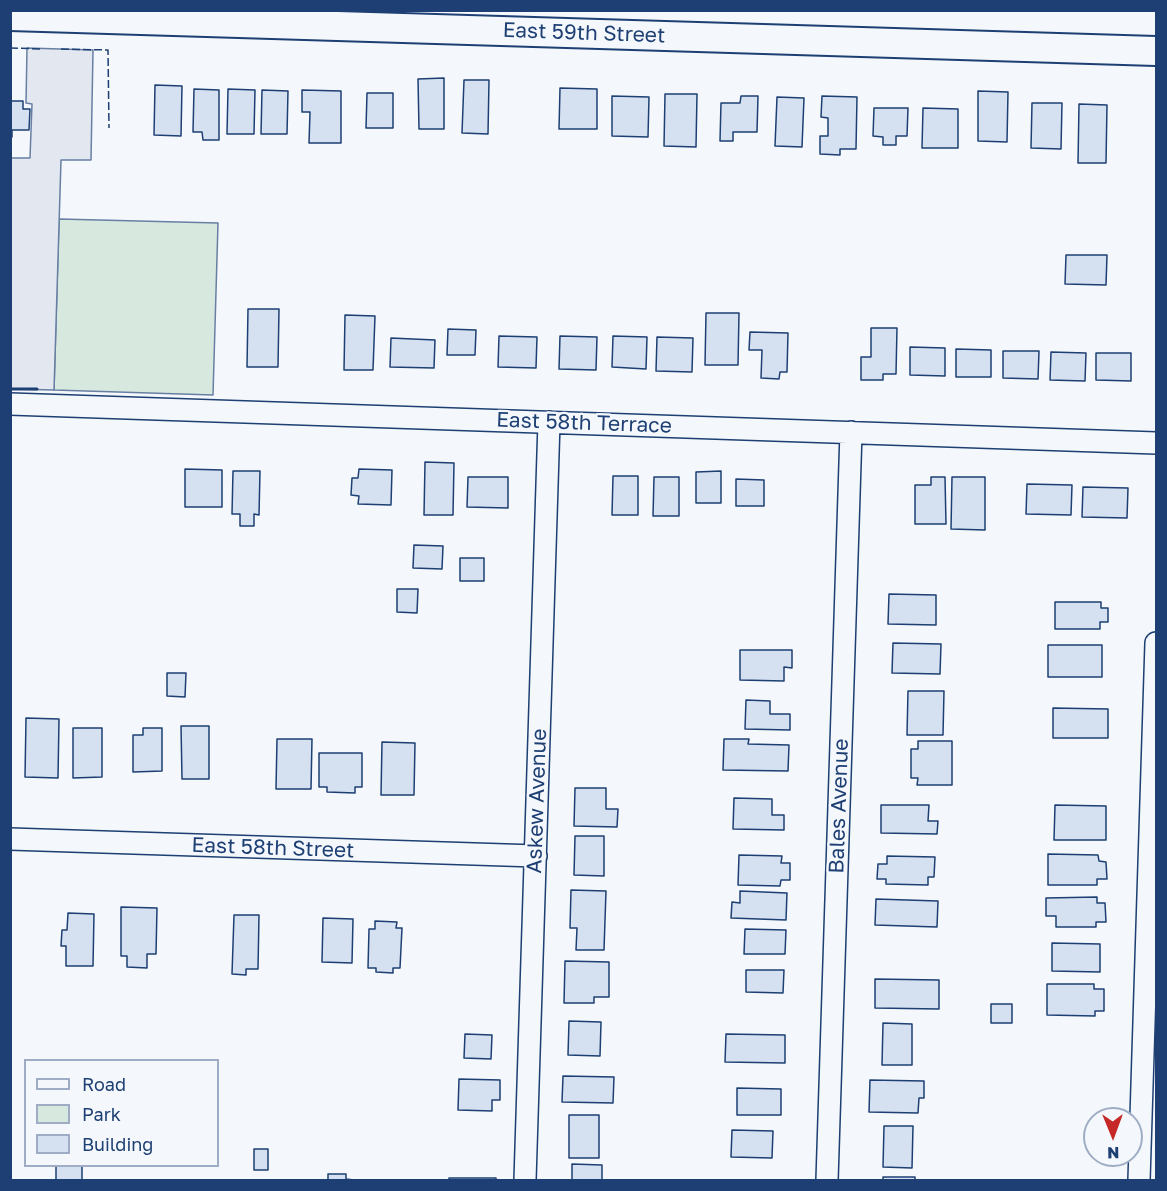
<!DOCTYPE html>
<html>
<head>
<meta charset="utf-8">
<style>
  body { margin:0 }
  #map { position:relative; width:1167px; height:1191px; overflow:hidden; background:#f4f7fb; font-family:"Golos Text",sans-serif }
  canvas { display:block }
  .frame { position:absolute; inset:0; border:12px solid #1d3f73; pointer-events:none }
  .legend { position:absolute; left:24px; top:1059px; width:195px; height:108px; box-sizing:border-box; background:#f4f7fb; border:2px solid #9eadc5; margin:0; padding:8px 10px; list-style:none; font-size:18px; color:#1d3f73 }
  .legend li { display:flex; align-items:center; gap:12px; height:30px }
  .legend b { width:30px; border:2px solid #9eadc5 }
  .north { position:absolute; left:1083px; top:1107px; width:60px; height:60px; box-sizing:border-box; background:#f4f7fb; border:2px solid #9eadc5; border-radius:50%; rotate:179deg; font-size:16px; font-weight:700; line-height:24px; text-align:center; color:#1d3f73 }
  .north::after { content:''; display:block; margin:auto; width:21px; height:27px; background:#c62828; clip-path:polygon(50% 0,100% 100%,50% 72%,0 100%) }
</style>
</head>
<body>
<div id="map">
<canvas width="1167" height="1191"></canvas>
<div class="frame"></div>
<ul class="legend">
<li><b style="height:8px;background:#f4f7fb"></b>Road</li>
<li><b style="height:16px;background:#d7e8df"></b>Park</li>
<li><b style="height:16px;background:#d5e0f0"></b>Building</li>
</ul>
<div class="north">N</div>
</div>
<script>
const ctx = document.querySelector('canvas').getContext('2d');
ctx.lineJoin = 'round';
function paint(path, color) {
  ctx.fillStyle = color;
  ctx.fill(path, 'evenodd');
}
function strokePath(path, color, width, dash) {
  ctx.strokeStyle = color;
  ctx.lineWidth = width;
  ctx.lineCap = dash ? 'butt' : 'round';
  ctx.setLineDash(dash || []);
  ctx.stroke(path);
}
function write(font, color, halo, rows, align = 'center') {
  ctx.font = font + ' "Golos Text",sans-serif';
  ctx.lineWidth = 4.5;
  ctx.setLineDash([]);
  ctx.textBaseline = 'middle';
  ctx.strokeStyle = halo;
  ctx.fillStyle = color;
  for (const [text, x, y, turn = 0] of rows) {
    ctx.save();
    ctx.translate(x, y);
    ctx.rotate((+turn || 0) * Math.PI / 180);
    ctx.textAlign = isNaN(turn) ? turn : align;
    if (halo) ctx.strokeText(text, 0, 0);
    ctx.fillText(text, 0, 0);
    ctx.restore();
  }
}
const green = new Path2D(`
  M59 219 218 223 213 395 54 390Z`);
const parking = new Path2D(`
  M27 48 93 50 91 160H61L54 390 11 389 10 158H30L32 104 26 103Z`);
const building = new Path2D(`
  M444 78V129H419L418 79Z
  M464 80H489L488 134 462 133Z
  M155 85 182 86 181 136 154 135Z
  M560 88 597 89V129H559Z
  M194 89 219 90V140H203L202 132H193Z
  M228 89 255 90 254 134H227Z
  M262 90 288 91 287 134H261Z
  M302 90 341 91V143H309L310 112H302Z
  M978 91 1008 92 1007 142 978 141Z
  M367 93H393V128H366Z
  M665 94H697L696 147 664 146Z
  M612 96 649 97 648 137 612 136Z
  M741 96H758L757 132H733V141H720L721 103H740Z
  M822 96 857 97 856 149H840V155L820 154V136H828V118L821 117Z
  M777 97 804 98 802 147 775 146Z
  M10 101H23V109H30L29 130H12V137H10Z
  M1032 103H1062L1061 149 1031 148Z
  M1079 104 1107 105 1106 163H1078Z
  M874 108H908L907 136H896V145H883V137L873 136Z
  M923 108 958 109V148H922Z
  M1066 255H1107L1106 285 1065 284Z
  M248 309H279L278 367H247Z
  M706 313H739L738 365H705Z
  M345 315 375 316 373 370H344Z
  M871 328H897L896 374H883V380H861V357H871Z
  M448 329 476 330 475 355H447Z
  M750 332 788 333 787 372H780L779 379 761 378 762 350H749Z
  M499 336 537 337 536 368 498 367Z
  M560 336 597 337 596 370 559 369Z
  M613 336 647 337 646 369 612 367Z
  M657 337 693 338 692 372 656 371Z
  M391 338 435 340 434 368 390 367Z
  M910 347 945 348V376L910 375Z
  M956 349 991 350V377H956Z
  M1003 351H1039L1038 379 1003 378Z
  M1051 352 1086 353 1085 381 1050 380Z
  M1096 353H1131V381L1096 380Z
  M425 462 454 463 453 515H424Z
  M185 469 222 470V507H185Z
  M359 469 392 470 391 505 358 504 359 496 351 495 352 478H358Z
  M233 471H260L259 515 254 514V526H240V514H232Z
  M721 471V503H696V472Z
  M613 476H638V515H612Z
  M468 477H508V508L467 507Z
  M654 477H679V516H653Z
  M931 477H945L946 524H915V485H931Z
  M952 477H985V530L951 529Z
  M736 479 764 480V506H736Z
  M1027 484 1072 485 1071 515 1026 514Z
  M1083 487 1128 488 1127 518 1082 517Z
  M414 545 443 546 442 569 413 568Z
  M460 558H484V581H460Z
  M397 589H418L417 613 397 612Z
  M889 594 936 595V625L888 624Z
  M1055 602H1101V608H1108V622H1100V629H1055Z
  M893 643 941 644 940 674 892 673Z
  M1048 645H1102V677H1048Z
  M740 650H792V668L784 667V681L740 680Z
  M167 673H186L185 697 167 696Z
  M908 691H944L943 735H907Z
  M746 700 770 701V714H790V730L745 729Z
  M1053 708 1108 709V738H1053Z
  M26 718 59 719 58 778 25 777Z
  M181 726H209V779H182Z
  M73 728H102V777L73 778Z
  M143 728H162V771L133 772V735H143Z
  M277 739H312L311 789H276Z
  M724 739H749L748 744 789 745 788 771 723 770Z
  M918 741H952V785H917L918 778H911V749H918Z
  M382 742 415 743 414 795H381Z
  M319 753H362V787H355V793L327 792V787H319Z
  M575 788H606V809H618L617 827 574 826Z
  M734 798 772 799V815H784V830L733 829Z
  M881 805H929L928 821H938L937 834 881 833Z
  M1055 805 1106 806V840H1054Z
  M575 836H604V876L574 875Z
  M1048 854 1098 855 1099 861 1106 862 1107 879H1097V885H1048Z
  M739 855 782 856 781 863H790V880H781L780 886 738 885Z
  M887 856 935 857 934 877H928V885L886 884V879H877L878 864H887Z
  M571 890 606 891 604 950H576L577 928H570Z
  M740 891 787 893 786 920 731 918 732 902 740 903Z
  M1097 897V903H1105L1106 922H1096V927H1056V916H1046V898Z
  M876 899 938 901 937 927 875 925Z
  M121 907 157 908 156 954H147V968L127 967V956H121Z
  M68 913 94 914 93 966H66V946H61L62 930H67Z
  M234 915H259L258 969H246V975L232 974Z
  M323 918 353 919 352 963 322 962Z
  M375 921 397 922 396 928H402L400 968H393V973L376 972V968H368L369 929H375Z
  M745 929 786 930 785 954H744Z
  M1052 943 1100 944V972L1052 971Z
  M565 961 609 962V997H594V1003H564Z
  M746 970H784L783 993 746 992Z
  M875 979 939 980V1009L875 1008Z
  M1047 984H1094V989H1104V1011H1095V1016L1047 1015Z
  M991 1004H1012V1023H991Z
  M569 1021 601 1022 600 1056 568 1055Z
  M883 1023 912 1024V1065H882Z
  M465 1034 492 1035 491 1059 464 1058Z
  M726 1034 785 1035V1063L725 1062Z
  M563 1076 614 1077 613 1103 562 1102Z
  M459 1079 500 1080V1100H492V1111L458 1110Z
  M870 1080 924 1081V1098H919L918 1113 869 1112Z
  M737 1088 781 1089V1115H737Z
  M569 1115H599V1158H569Z
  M884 1126H913L912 1168 883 1167Z
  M732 1130 773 1131 772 1158 731 1157Z
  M254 1149H268V1170H254Z
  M572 1164 602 1165V1180H572Z
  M56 1166H82V1180H56Z
  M328 1174H346V1179L354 1180H328Z
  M883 1177H915V1180H883Z
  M449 1178H496V1180H449Z`);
const street = new Path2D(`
  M10 404 1156 443
  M10 839 536 856
  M525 1180 549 422
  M827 1180 851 432
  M1139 1180 1156 643`);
const secondary = new Path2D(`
  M10 16 1156 51`);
const fence = new Path2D(`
  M10 48 41 49
  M61 49 108 50 109 128`);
const wall = new Path2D(`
  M10 389H37`);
const streetNames = [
  ["East 59th Street",584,33,2],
  ["East 58th Terrace",584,423,2],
  ["Askew Avenue",537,801,-88],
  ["Bales Avenue",839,806,-88],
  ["East 58th Street",273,848,2]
];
paint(green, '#d7e8df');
strokePath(green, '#687fa3', 1.5);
paint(parking, '#e3e8f0');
strokePath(parking, '#687fa3', 1.5);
paint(building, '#d5e0f0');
strokePath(building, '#1d3f73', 1.5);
strokePath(street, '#1d3f73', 24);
strokePath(secondary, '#1d3f73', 32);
strokePath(street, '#f4f7fb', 21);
strokePath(secondary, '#f4f7fb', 28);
strokePath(fence, '#1d3f73', 1.5, [8, 3]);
strokePath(wall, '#1d3f73', 3);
write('21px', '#1d3f73', '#f4f7fb', streetNames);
</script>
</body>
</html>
